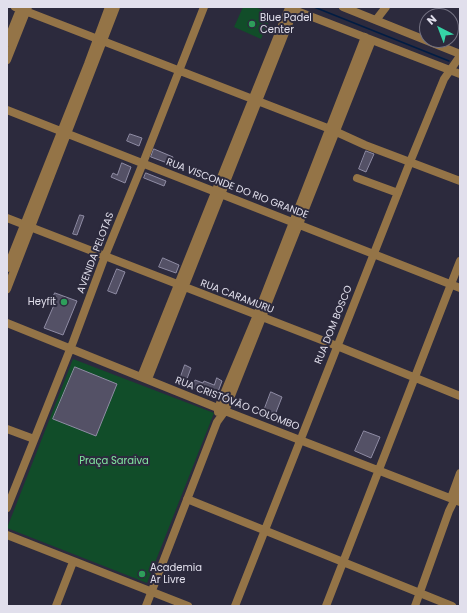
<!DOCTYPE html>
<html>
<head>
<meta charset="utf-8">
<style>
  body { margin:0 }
  #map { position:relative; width:467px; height:613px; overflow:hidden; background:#2c2a3d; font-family:Poppins,sans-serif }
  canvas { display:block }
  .frame { position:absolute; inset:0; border:8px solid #e1dfec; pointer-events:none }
  .north { position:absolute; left:419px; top:8px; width:40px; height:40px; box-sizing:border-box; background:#2c2a3d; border:1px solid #747283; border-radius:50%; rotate:318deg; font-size:11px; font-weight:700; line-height:16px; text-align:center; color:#e1dfec }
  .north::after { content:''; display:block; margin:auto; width:14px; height:18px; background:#36d4a7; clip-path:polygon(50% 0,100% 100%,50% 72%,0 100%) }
</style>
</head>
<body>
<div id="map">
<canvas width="467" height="613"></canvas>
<div class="frame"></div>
<div class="north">N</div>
</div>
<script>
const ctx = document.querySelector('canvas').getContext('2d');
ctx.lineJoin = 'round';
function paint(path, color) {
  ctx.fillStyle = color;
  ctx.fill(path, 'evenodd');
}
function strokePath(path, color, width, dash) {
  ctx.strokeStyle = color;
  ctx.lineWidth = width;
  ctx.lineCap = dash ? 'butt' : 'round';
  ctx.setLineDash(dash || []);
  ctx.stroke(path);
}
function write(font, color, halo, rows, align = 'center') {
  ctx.font = font + ' Poppins,sans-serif';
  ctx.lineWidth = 4;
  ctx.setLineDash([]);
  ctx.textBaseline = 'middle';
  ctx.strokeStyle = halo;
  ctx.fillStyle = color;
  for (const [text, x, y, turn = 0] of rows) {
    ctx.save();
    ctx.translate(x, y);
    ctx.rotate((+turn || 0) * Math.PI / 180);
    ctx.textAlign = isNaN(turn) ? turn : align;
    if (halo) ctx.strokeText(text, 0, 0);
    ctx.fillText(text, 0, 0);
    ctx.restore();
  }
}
const green = new Path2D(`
  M243 7H255L262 10 260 14 269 17 267 21H269L261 39 234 27Z
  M73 359 214 413 147 583 7 528Z`);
const stream = new Path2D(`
  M314 7 449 61`);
const building = new Path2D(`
  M130 134 142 138 139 146 127 141Z
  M154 149 173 157 170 164 151 157Z
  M366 151 374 154 366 172 359 169Z
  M122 163 131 167 125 183 111 177 113 173 117 175Z
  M146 173 166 181 164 186 144 178Z
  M80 215 84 216 77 235 73 234Z
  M163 258 179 265 176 273 159 267Z
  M117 269 125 272 116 294 108 291Z
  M55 293 77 301 63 335 44 328 54 305 51 303Z
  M185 365 191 368 185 384 179 382Z
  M75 367 117 384 96 436 53 419Z
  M217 378 222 381 216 397 192 387 195 380 203 383 204 381 214 385Z
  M271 392 282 397 273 420 262 416Z
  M364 431 380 437 371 458 355 451Z`);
const minor = new Path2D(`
  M15 7 330 129 365 145 460 181
  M343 7 460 54
  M289 8 460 74
  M376 20 386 7
  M7 42 21 7
  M7 60 28 7
  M7 110 460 288
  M357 178 398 193
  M7 218 337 346 460 396
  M7 268 88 64 109 7
  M7 289 116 7
  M7 323 225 411 460 502
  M141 377 289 8
  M148 379 294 10
  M218 412V408L257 315 365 37
  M7 429 34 439
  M452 495 460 473
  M187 499 452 606
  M7 508 73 342 105 256 143 163 204 7
  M7 535 188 606
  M56 606 73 562
  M146 606 217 422 225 411 372 40
  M235 606 410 162 444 79 460 56
  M326 606 460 261
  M415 606 449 511 460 489`);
const markers = [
  [252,24,4,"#2e9e5b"],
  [64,302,4,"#2e9e5b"],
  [142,574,4,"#2e9e5b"]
];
const poiNames = [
  ["Blue Padel",260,18],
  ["Center",260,30],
  ["Heyfit",56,302,"right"],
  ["Academia",150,568],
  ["Ar Livre",150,580]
];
const streetNames = [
  ["RUA VISCONDE DO RIO GRANDE",237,189,21],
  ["AVENIDA PELOTAS",96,253,-69],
  ["RUA CARAMURU",237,297,21],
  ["RUA DOM BOSCO",334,325,-68],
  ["RUA CRISTÓVÃO COLOMBO",237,404,21]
];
const parkNames = [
  ["Praça Saraiva",114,461]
];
paint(green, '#114d29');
strokePath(stream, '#001c43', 1.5);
paint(building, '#545166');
strokePath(building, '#8f8ca4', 1);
strokePath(minor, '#947447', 8);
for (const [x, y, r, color] of markers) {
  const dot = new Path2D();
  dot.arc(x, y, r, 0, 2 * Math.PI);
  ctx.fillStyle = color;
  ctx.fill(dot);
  strokePath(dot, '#2c2a3d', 1.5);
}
write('10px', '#e1dfec', '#2c2a3d', poiNames, 'left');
write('10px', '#e1dfec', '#2c2a3d', streetNames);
write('10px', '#82e5a1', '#2c2a3d', parkNames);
</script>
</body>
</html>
